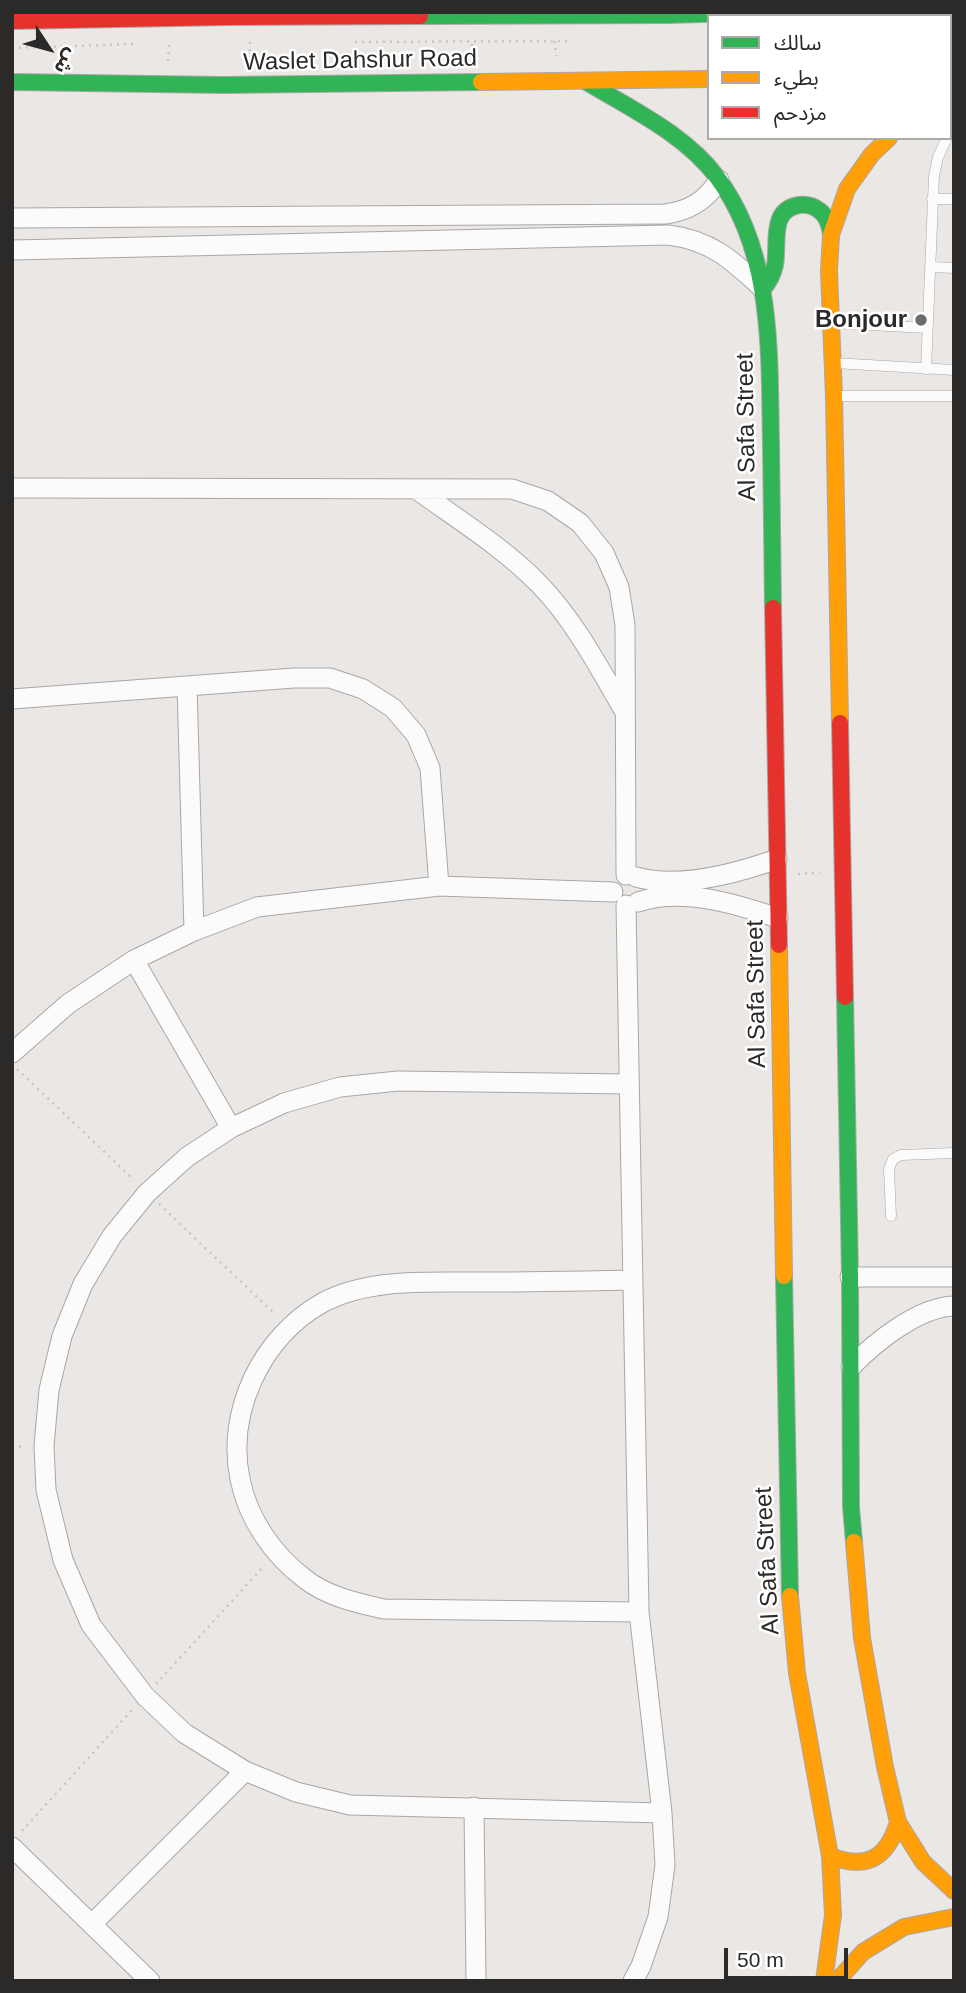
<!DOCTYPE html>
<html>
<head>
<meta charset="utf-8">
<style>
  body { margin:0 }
  #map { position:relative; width:966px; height:1993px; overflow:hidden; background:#eae7e5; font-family:Arial,"Noto Sans Arabic",sans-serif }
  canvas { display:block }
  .frame { position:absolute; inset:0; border:14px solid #2b2a29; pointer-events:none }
  .legend { position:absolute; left:707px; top:14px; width:245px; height:126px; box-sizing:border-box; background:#fff; border:2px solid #aaaaa9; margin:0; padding:9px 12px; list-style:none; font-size:21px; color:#2b2a29 }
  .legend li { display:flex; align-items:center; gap:14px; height:35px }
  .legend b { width:35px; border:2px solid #aaaaa9 }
  .north { position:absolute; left:14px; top:14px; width:70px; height:70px; -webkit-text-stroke:5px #fff; paint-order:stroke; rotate:126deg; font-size:19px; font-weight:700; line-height:28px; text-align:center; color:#2b2a29 }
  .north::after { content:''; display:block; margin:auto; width:24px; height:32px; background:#2b2a29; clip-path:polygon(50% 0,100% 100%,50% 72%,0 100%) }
  .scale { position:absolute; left:724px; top:1948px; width:124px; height:32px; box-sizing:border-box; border:4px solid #2b2a29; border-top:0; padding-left:9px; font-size:21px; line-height:24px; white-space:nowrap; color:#2b2a29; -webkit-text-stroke:5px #fff; paint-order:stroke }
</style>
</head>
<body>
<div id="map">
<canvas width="966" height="1993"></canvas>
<div class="frame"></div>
<ul class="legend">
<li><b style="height:9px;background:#30b455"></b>سالك</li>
<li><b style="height:9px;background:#ff9f0a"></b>بطيء</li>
<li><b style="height:9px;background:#e5322d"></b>مزدحم</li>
</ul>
<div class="north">ش</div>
<div class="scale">50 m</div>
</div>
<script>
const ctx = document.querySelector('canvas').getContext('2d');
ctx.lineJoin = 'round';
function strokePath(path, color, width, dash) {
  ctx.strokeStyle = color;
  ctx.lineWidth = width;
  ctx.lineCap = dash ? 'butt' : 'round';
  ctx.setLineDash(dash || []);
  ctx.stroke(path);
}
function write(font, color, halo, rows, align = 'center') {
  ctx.font = font + ' Arial,sans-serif';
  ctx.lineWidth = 5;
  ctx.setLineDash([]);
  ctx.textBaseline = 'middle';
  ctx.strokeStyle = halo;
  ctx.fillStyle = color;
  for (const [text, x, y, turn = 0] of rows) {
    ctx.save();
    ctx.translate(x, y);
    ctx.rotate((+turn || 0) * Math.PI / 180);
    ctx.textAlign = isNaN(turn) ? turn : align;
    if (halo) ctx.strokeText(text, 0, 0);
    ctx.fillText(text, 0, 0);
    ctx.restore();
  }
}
const path = new Path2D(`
  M852 12V16
  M950 34H954
  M555 41 556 56
  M250 42V62
  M355 42 572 41
  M12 48 135 44
  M472 60V42
  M168 61 169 43
  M798 874 820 873
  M17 1069 134 1180
  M159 1204 276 1315
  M12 1447 26 1446
  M156 1684 265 1565
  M22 1831 133 1709`);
const lane = new Path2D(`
  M950 132 954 127
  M932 199H954
  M930 267 954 268
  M833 323 927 328
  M834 363 954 370
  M926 369 934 176 938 157 947 138
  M835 396H954
  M891 1216 889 1169 893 1159 901 1155 954 1153`);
const street = new Path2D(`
  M12 218 665 214C689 211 706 201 719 180
  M12 250 668 235C710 240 731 259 761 287
  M12 488 512 489 548 501 580 523 604 553 619 587 625 625 626 875
  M416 489C457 519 503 547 539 584 575 621 599 668 625 712
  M187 686 194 931
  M12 699 294 678H330L363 689 393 708 416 735 430 768 439 886
  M636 877C680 889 735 874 777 859
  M638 902C682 887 736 904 778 918
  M626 905 639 1612 662 1813 665 1865 658 1917 641 1966 633 1981
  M134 960 231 1128
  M12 1053 68 1004 134 960 194 931 257 907 439 886 613 892
  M629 1084 398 1081 340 1087 284 1103 231 1128 187 1157 147 1193 112 1236 83 1284 62 1336 49 1390 44 1446 46 1490 63 1560 91 1625 145 1696 184 1733 245 1771 296 1792 350 1805 662 1813
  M850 1277H954
  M632 1280C583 1281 533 1282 483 1282 430 1283 370 1277 322 1303 262 1337 226 1411 240 1479 248 1519 273 1555 305 1579 328 1597 357 1603 384 1609L639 1612
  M851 1367C874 1343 918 1307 954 1306
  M474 1807 476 1981
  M12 1847 150 1981
  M92 1924 245 1771`);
const fast = new Path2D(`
  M420 16 667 15 775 12
  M585 81C631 109 685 134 717 177 774 253 769 354 771 443 772 498 772 553 773 608
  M12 82 224 85 481 82
  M950 93 954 91
  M763 289C769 282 773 274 775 265 779 243 769 210 799 205 807 204 814 206 820 211 828 217 830 226 831 235
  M845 997 850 1277 851 1507 854 1542
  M784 1276 790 1596`);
const slow = new Path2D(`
  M950 75H954
  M481 82 709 79
  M840 723 834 396 829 271 831 235 847 189 872 154 889 138
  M779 945 784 1276
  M854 1542 862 1638 885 1767 898 1822 923 1862 954 1891
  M790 1596 797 1673 830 1856 833 1915 824 1981
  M830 1856C866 1870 887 1859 898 1822
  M837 1981 863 1952 904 1927 954 1917`);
const jam = new Path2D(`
  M12 21 230 17 420 16
  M773 608 779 945
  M840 723 845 997`);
const markers = [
  [921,320,7,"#6e6c6b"]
];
const streetNames = [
  ["Waslet Dahshur Road",360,61,-1],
  ["Al Safa Street",747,427,-91],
  ["Al Safa Street",757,994,-91],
  ["Al Safa Street",768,1561,-93]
];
const poiNames = [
  ["Bonjour",907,320]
];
strokePath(lane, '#a9a7a6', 11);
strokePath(street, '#a9a7a6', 21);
strokePath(fast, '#a9a7a6', 18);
strokePath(slow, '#a9a7a6', 18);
strokePath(jam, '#a9a7a6', 18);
strokePath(path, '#c7c6c6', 2.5, [2, 5]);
strokePath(lane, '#fcfbfb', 10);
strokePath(street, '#fcfbfb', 19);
strokePath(fast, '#30b455', 16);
strokePath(slow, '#ff9f0a', 16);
strokePath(jam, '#e5322d', 16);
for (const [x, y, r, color] of markers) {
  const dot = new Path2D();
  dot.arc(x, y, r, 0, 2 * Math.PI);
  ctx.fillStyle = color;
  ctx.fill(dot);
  strokePath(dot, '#fff', 2.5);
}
write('24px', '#2b2a29', '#fff', streetNames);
write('bold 24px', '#2b2a29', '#fff', poiNames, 'right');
</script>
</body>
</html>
